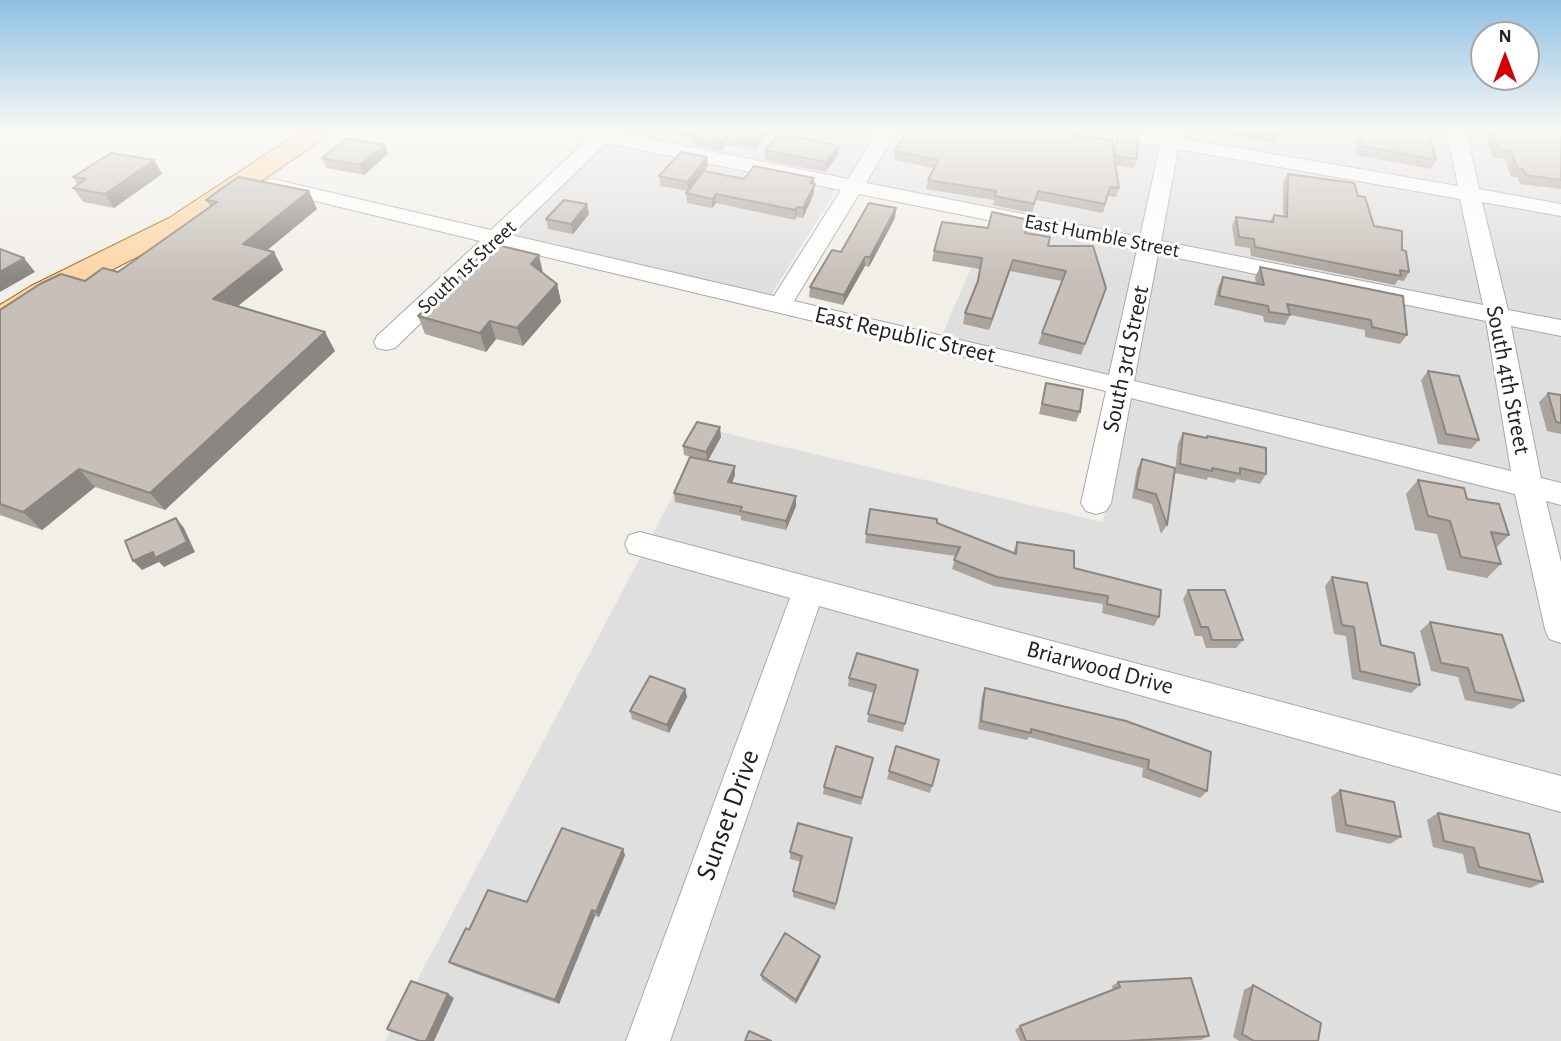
<!DOCTYPE html>
<html>
<head>
<meta charset="utf-8">
<style>
  body { margin:0 }
  #map { position:relative; width:1561px; height:1041px; overflow:hidden; background:#f2efe9; font-family:"Alegreya Sans",sans-serif }
  canvas { display:block }
  .north { position:absolute; left:1470px; top:21px; width:70px; height:70px; box-sizing:border-box; background:#fff; border:2px solid #a7a7a7; border-radius:50%; rotate:0deg; font-size:19px; font-weight:700; line-height:28px; text-align:center; color:#222 }
  .north::after { content:''; display:block; margin:auto; width:24px; height:32px; background:#d40000; clip-path:polygon(50% 0,100% 100%,50% 72%,0 100%) }
</style>
</head>
<body>
<div id="map">
<canvas width="1561" height="1041"></canvas>
<div class="north">N</div>
</div>
<script>
const ctx = document.querySelector('canvas').getContext('2d');
ctx.lineJoin = 'round';
function paint(path, color) {
  ctx.fillStyle = color;
  ctx.fill(path, 'evenodd');
}
function strokePath(path, color, width, dash) {
  ctx.strokeStyle = color;
  ctx.lineWidth = width;
  ctx.lineCap = dash ? 'butt' : 'round';
  ctx.setLineDash(dash || []);
  ctx.stroke(path);
}
function write(font, color, halo, rows, align = 'center') {
  ctx.font = font + ' "Alegreya Sans",sans-serif';
  ctx.lineWidth = 6;
  ctx.setLineDash([]);
  ctx.textBaseline = 'middle';
  ctx.strokeStyle = halo;
  ctx.fillStyle = color;
  for (const [text, x, y, turn = 0] of rows) {
    ctx.save();
    ctx.translate(x, y);
    ctx.rotate((+turn || 0) * Math.PI / 180);
    ctx.textAlign = isNaN(turn) ? turn : align;
    if (halo) ctx.strokeText(text, 0, 0);
    ctx.fillText(text, 0, 0);
    ctx.restore();
  }
}
const residential = new Path2D(`
  M614 132H1561V1041H385L708 429 1103 522 1131 381 942 335 991 222 836 190 771 295 511 234Z`);
const minor = new Path2D(`
  M595 132H615L848 179 877 132H896L866 183 1140 237 1160 146 1115 138 1106 132 1162 134V132H1181L1180 138 1458 186 1447 132H1466L1479 189 1561 204V216L1482 202 1508 310 1561 320V336L1511 326 1541 478 1561 483V505L1546 501 1561 562V643L1549 639 1545 629 1515 494 1131 398 1111 503 1106 511 1096 514 1086 511 1081 503 1106 391 500 246 395 348 386 350 377 348 374 342 377 336 480 241 266 189 263 185 266 181 273 179 491 230ZM606 143 841 190 774 296 511 235ZM1178 149 1460 199 1483 305 1161 241ZM859 194 1137 250 1109 375 794 301ZM1158 254 1486 321 1511 471 1134 381Z
  M640 532 1561 776V812L819 606 670 1041H626L790 598 629 553 625 544 629 535Z`);
const major = new Path2D(`
  M300 132H329L326 137 189 230 53 300 11 326 0 329V305L31 286 169 218Z`);
const wall = new Path2D(`
  M658 132H767L756 148 725 145 720 151 695 145 694 139Z
  M1118 132 1137 159 1134 168 1116 165 1119 188 1116 197 1108 196 1103 213 1036 200 1032 213 993 205 994 200 926 189 928 180 934 168 894 160 895 151 1114 149Z
  M1209 132H1279L1275 143Z
  M1355 132H1429L1436 160 1430 169 1356 155Z
  M1485 132H1561V189L1520 184 1517 177H1511L1505 159 1493 158Z
  M765 150 838 155 825 172 765 160Z
  M388 154 364 175 326 168 322 158Z
  M707 157 708 166 704 171 744 179 814 178V193L803 218 796 217 795 220 716 203 712 208 687 203 686 193 688 191 660 186 659 176Z
  M154 160 162 174 114 208 83 202 73 188 78 185 73 177Z
  M1288 174 1358 196 1374 226 1402 250 1409 272 1404 281 1398 280 1395 285 1251 256 1250 248 1235 246 1232 226 1236 217 1270 221 1274 215 1283 217V182Z
  M206 200 317 209 267 250 274 252 283 270 238 306 335 351 165 510 95 487 42 530 0 515V310L118 272 210 207Z
  M896 208 895 218 869 267 865 266 843 305 809 297 810 287 841 252Z
  M589 214 573 234 548 229 546 219Z
  M988 228 1026 233 1048 246 1106 288 1081 355 1038 344 1062 281 1010 271 989 330 963 324 965 313 978 281 980 269 932 261 934 251Z
  M1260 267 1407 335 1400 344 1365 337V330L1290 315 1285 325 1264 322 1263 316 1214 305 1218 287 1223 277 1256 284 1255 277Z
  M543 273 557 284 561 302 523 346 496 339 486 352 425 334 418 316Z
  M1428 371 1479 440 1471 449 1438 444 1421 380Z
  M1046 383 1080 412 1076 422 1039 414Z
  M1548 393 1561 395V434L1547 431 1539 402Z
  M1183 433 1205 438 1207 436 1266 474 1260 484 1237 479 1234 483 1208 477 1207 480 1175 473 1178 443Z
  M721 437 708 461 735 475 732 483 796 506 786 530 741 520V516L675 502 674 493 697 459 684 455 683 446Z
  M1142 459 1175 468 1167 525 1161 534 1152 504 1132 498 1137 469Z
  M1418 480 1467 499 1509 535 1496 548 1501 564 1487 578 1447 570 1437 534 1415 530 1406 494Z
  M870 509 937 523 1013 553 1017 542 1074 568 1159 617 1154 626 1102 613 1103 604 994 586 952 569 956 556 865 543Z
  M1332 577 1381 645 1420 685 1411 693 1352 679 1346 636 1334 634 1325 586Z
  M1188 590 1243 640 1236 648H1206L1202 636H1195L1183 599Z
  M1430 622 1524 701 1512 709 1465 700 1458 677 1431 671 1420 631Z
  M918 670 903 732 867 722 874 693 848 686 849 678Z
  M985 688 1126 721 1207 791 1200 798 1142 777 1143 768 1029 737 1027 740 978 729 982 696Z
  M685 689 687 697 669 733 632 719 630 711Z
  M896 746 932 786 930 793 887 779Z
  M873 758 861 805 823 794 824 787Z
  M1340 790 1401 837 1390 844 1336 832 1331 797Z
  M1438 813 1543 882 1530 888 1467 873 1463 854 1433 847 1427 820Z
  M852 838 835 910 793 897V891L801 862 790 859V852Z
  M625 855 599 917 595 916 559 1004 455 966 449 962 469 930Z
  M820 956 819 961 796 1004 762 980 761 975Z
  M1118 982 1209 1036 1201 1040 1178 1041H1020L1015 1030 1020 1026 1113 990 1112 986Z
  M1253 985 1318 1041H1239L1233 1037 1244 990Z`);
const shadedWall = new Path2D(`
  M762 132H767L756 148V140Z
  M725 137V145L720 151V143Z
  M385 145 388 154 364 175 360 165Z
  M839 146 838 155 825 172 826 162Z
  M707 157 708 166 688 191 687 182Z
  M154 160 162 174 114 208 105 194Z
  M814 178V193L803 218V208L810 183Z
  M309 191 317 209 253 262 243 244Z
  M716 194V203L712 208V199Z
  M587 204 589 214 573 234 571 224Z
  M797 207 796 217 795 220V210Z
  M896 208 895 218 869 267 870 257Z
  M274 252 283 270 224 317 213 299Z
  M539 255 543 273 531 264Z
  M865 257V266L843 305 844 295Z
  M24 258 35 272 0 292V272Z
  M1013 260 1010 271 989 330 992 319Z
  M557 284 561 302 523 346 517 328Z
  M490 321 496 339 486 352 480 333Z
  M325 332 335 351 165 510 150 493Z
  M720 427 721 437 707 462 706 452Z
  M735 466V475L729 491 728 482Z
  M79 469 95 487 42 530 23 512Z
  M796 496V506L786 530V521Z
  M176 518 184 528 195 552 164 567 159 562 142 570 133 561 153 552Z
  M685 689 687 697 669 733 667 725Z
  M623 849 625 855 599 917 596 912Z
  M592 910 595 916 559 1004 555 1000Z
  M820 956 819 961 796 1004V1000Z
  M448 994 454 998 434 1041H426Z`);
const building = new Path2D(`
  M699 132H762L756 140 725 137 720 143 694 138Z
  M906 132H1048L1112 140 1114 154 1118 132 1138 136 1137 159 1114 156 1119 188 1110 187 1105 204 1038 191 1034 204 995 196 996 191 928 180 938 160 895 151Z
  M1262 132H1279V135Z
  M1360 132H1429L1436 160 1361 146Z
  M1493 132H1561V180L1526 175 1523 169 1517 168 1511 151 1499 149Z
  M779 133 839 146 826 162 765 150Z
  M347 138 385 145 360 165 322 158Z
  M681 152 707 157 687 182 659 176Z
  M111 153 154 160 105 194 73 188 86 179 73 177Z
  M754 166 814 178 810 183 815 184 803 208 797 207 795 210 716 194 712 199 686 193 704 171 744 179Z
  M1288 174 1354 183 1358 196 1365 197 1374 226 1402 231V250L1406 251 1409 272 1400 270 1401 276 1255 247 1254 239 1239 237 1236 217 1273 222 1274 215 1287 217Z
  M238 177 309 191 243 244 274 252 213 299 325 332 150 493 79 469 23 512 0 504V310L40 284 61 274 85 281 103 268 118 272 217 202 206 200Z
  M564 200 587 204 571 224 546 219Z
  M869 203 896 208 870 257H865L844 295 810 287 832 250 841 252Z
  M992 212 1029 220 1025 233 1050 237 1048 246H1093L1106 288 1085 344 1042 333 1066 271 1013 260 992 319 965 313 978 281 982 258 934 251 942 222 988 228Z
  M493 244 539 255 531 264 557 284 517 328 490 321 480 333 418 316Z
  M0 249 24 258 0 272Z
  M1260 267 1403 296 1407 335 1372 327 1371 320 1287 304 1290 315 1269 312 1268 306 1219 296 1223 277 1264 285Z
  M1428 371 1459 376 1479 440 1446 434Z
  M1046 383 1083 390 1080 412 1042 404Z
  M1548 393 1561 395V423L1556 422Z
  M697 422 720 427 706 452 683 446Z
  M1183 433 1207 438V436L1266 448V474L1240 468V474L1212 468V471L1180 464Z
  M690 457 735 466 728 482 796 496 786 521 740 511 742 507 674 493Z
  M1142 459 1175 468 1167 525 1156 494 1136 489Z
  M1418 480 1464 488 1467 499 1499 504 1509 535 1491 532 1501 564 1461 557 1450 521 1428 516Z
  M870 509 937 519V523L1016 554 1017 542 1074 551V568L1161 590 1159 617 1107 604 1108 596 997 577 954 560 960 547 866 534Z
  M176 518 187 542 155 558 153 552 133 561 125 541Z
  M1332 577 1367 583 1381 645 1414 653 1420 685 1360 671 1354 627 1342 625Z
  M1188 590H1225L1243 640H1212L1208 627H1201Z
  M1430 622 1502 635 1524 701 1475 692 1468 668 1441 663Z
  M857 653 918 670 905 724 868 714 876 685 849 678Z
  M650 676 685 689 667 725 630 711Z
  M985 688 1126 721 1211 752 1207 791 1148 769 1149 760 1031 729V733L981 721Z
  M836 746 873 758 862 798 824 787Z
  M896 746 939 760 932 786 889 771Z
  M1340 790 1394 802 1401 837 1346 825Z
  M1438 813 1529 834 1543 882 1479 867 1474 848 1444 841Z
  M798 823 852 838 836 904 793 891 802 856 790 852Z
  M562 828 623 849 596 912 592 910 555 1000 449 962 466 928 469 930 488 890 527 902Z
  M785 933 820 956 796 1000 761 975Z
  M1191 978 1209 1036 1125 1041H1026L1020 1026 1120 987 1118 982Z
  M411 981 448 994 426 1041H420L387 1029Z
  M1253 985 1321 1023 1318 1041H1254L1242 1034Z
  M749 1031 771 1041H745Z`);
const farStreetnames = [
  ["East Humble Street",1102,236,11],
  ["South 1st Street",467,267,-43]
];
const streetNames = [
  ["East Republic Street",905,335,13],
  ["South 3rd Street",1126,359,-78],
  ["South 4th Street",1508,380,79],
  ["Briarwood Drive",1100,668,15]
];
const nearStreetnames = [
  ["Sunset Drive",728,815,-70]
];
paint(residential, '#e0dfdf');
strokePath(minor, '#a9a9a9', 2);
strokePath(major, '#a06b00', 2);
paint(minor, '#fff');
paint(major, '#fcd6a4');
paint(wall, '#aba49e');
paint(shadedWall, '#8b8681');
paint(building, '#c7bfb8');
strokePath(building, '#8b8681', 2);
const sky = ctx.createLinearGradient(0, 0, 0, 278);
sky.addColorStop(0, '#8fc0e4');
sky.addColorStop(0.47, '#f9f8f5');
sky.addColorStop(1, '#f9f8f500');
ctx.fillStyle = sky;
ctx.fillRect(0, 0, 1561, 278);
write('21px', '#222', '#fff', farStreetnames);
write('24px', '#222', '#fff', streetNames);
write('28px', '#222', '#fff', nearStreetnames);
</script>
</body>
</html>
